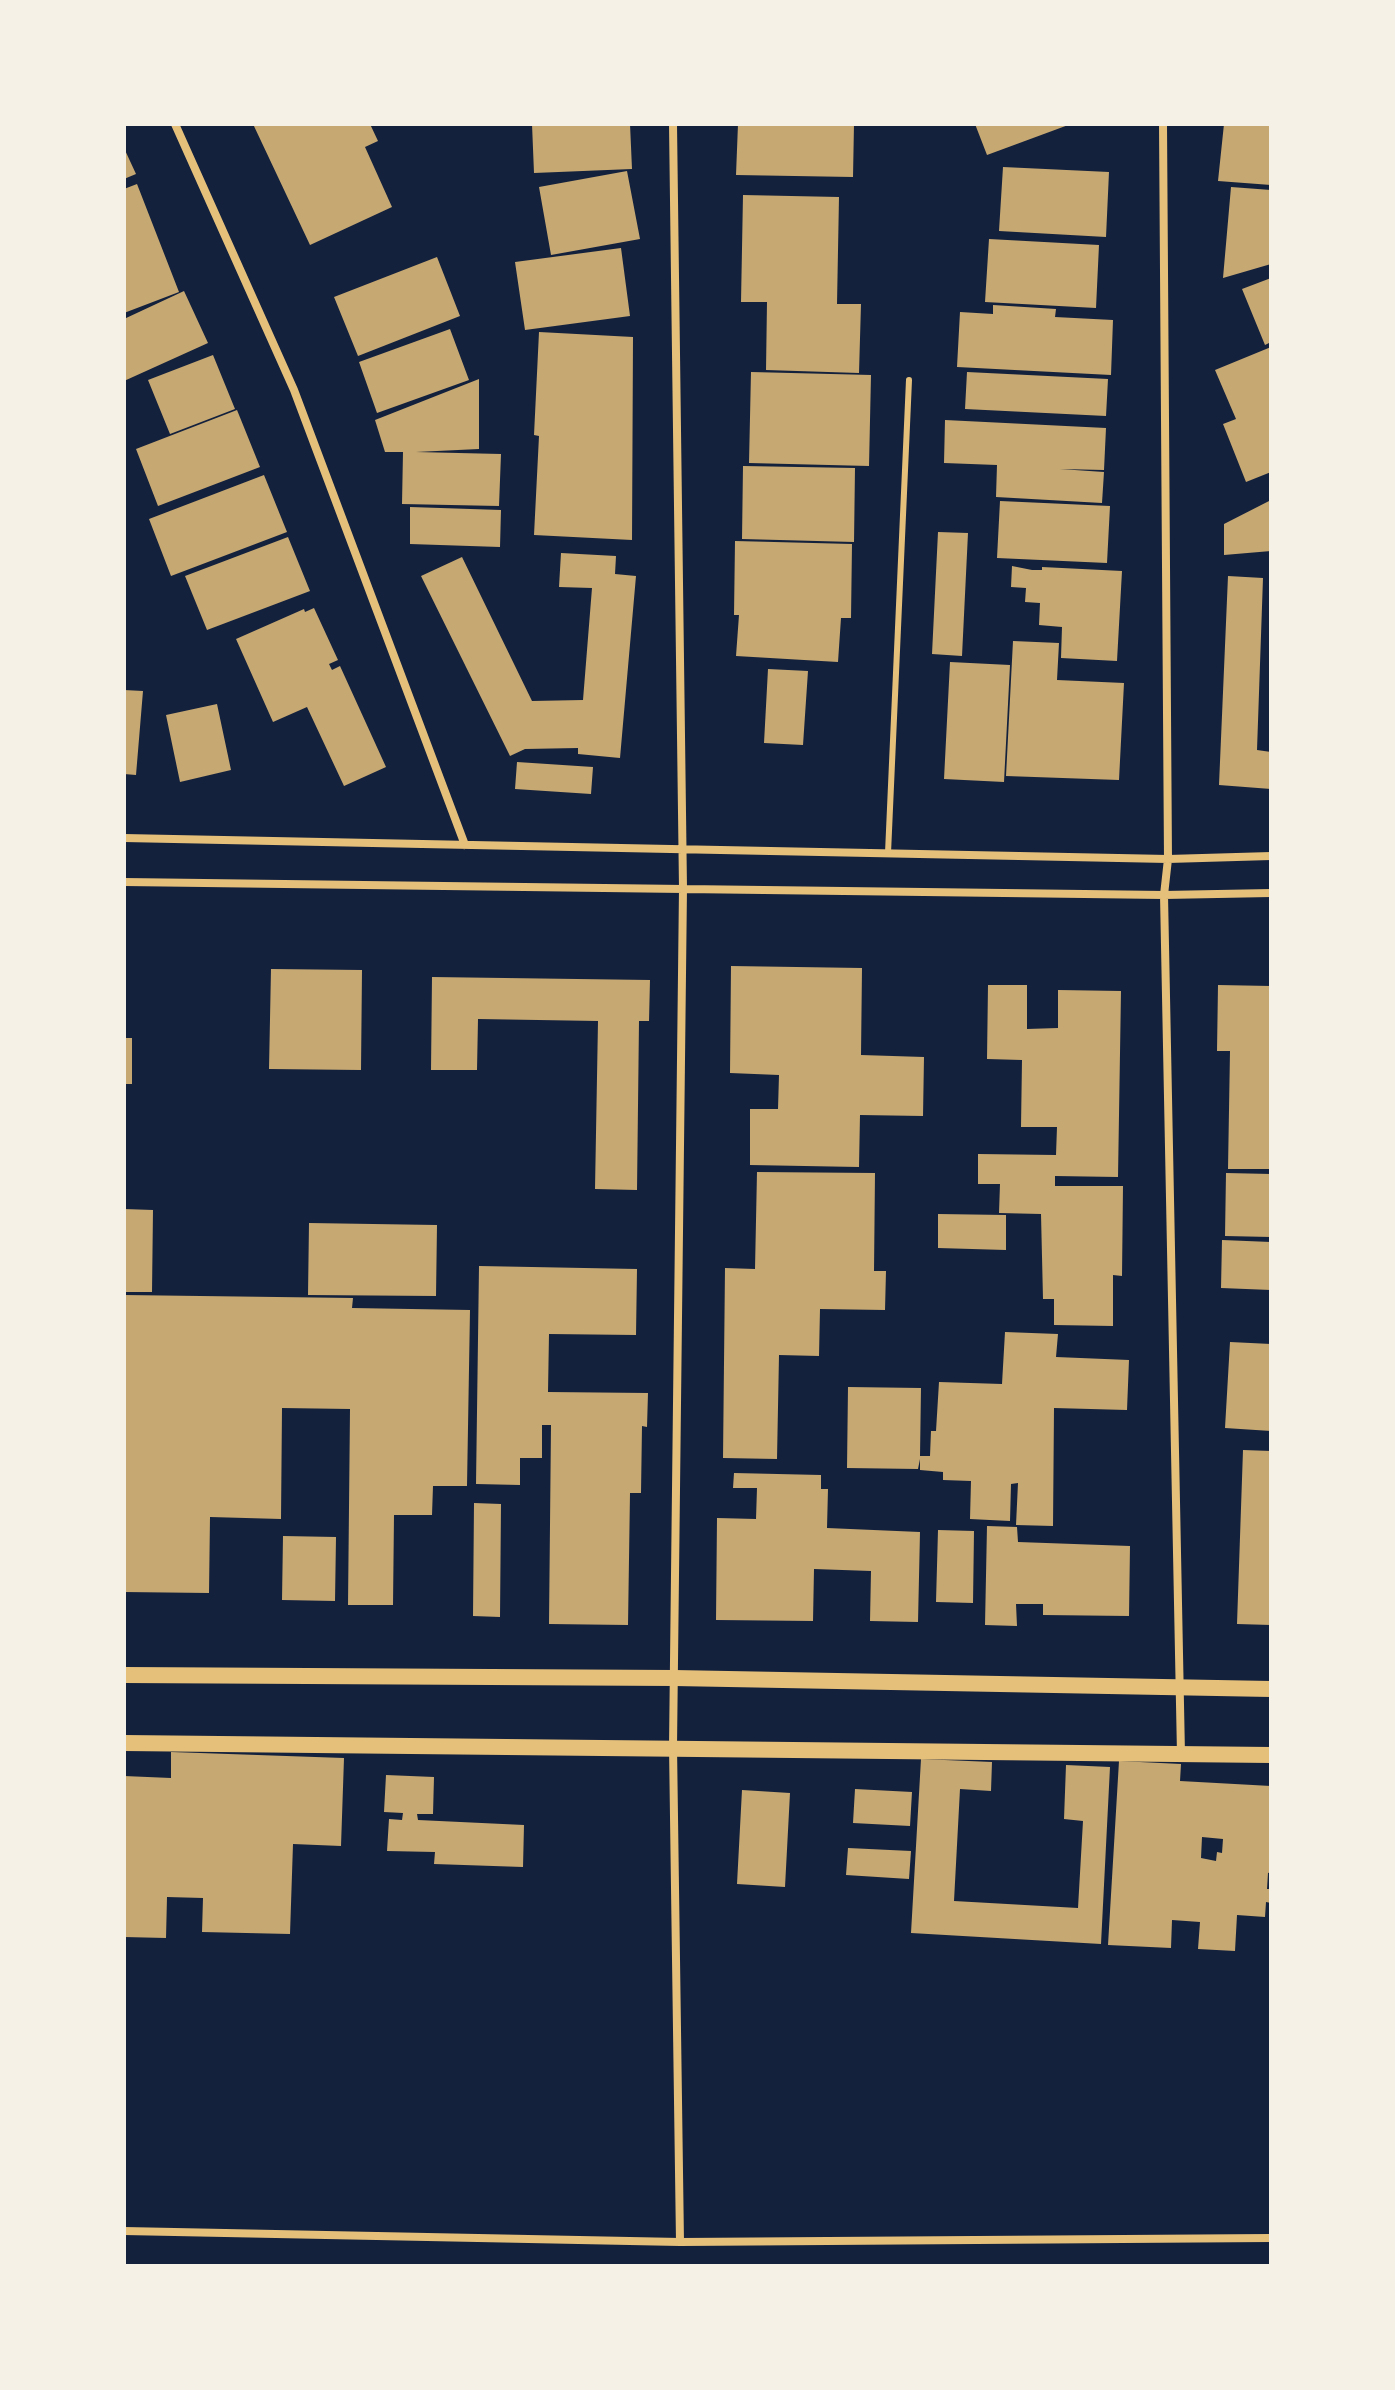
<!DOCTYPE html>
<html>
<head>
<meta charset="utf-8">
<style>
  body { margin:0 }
  #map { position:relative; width:1395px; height:2390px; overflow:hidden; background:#14213d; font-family:Merriweather,serif }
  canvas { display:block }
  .frame { position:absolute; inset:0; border:126px solid #f6f1e7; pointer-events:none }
</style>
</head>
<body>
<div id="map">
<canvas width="1395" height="2390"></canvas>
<div class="frame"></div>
</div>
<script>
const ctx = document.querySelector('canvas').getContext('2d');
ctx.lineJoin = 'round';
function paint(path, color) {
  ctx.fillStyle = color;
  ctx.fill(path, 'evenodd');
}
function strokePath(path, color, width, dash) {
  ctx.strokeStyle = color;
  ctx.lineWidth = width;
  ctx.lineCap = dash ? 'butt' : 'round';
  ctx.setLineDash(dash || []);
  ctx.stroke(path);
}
const building = new Path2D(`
  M253 124H370L378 141 365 147 392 207 310 245Z
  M532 124H630L632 169 534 173Z
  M738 124H854L853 177 736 175Z
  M975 124H1071L987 155Z
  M1224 124H1271V185L1218 181Z
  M124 148 136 174 124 179Z
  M1003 167 1109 172 1106 237 999 231Z
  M627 171 640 239 551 255 539 187Z
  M137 184 179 292 124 313V189Z
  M1231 187 1271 190V264L1223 278Z
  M743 195 839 197 837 304H861L859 373 766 370 767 302H741Z
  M989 239 1099 245 1096 308 985 302Z
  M621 248 630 316 525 330 515 262Z
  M437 257 460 316 358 356 334 297Z
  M1271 278V342L1265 345 1242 289Z
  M184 291 208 343 124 381V319Z
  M993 305 1056 309 1055 317 1113 320 1111 375 957 367 960 312 993 314Z
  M450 329 469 380 377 413 359 362Z
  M539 332 633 337 632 540 534 535 539 436 534 435Z
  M1271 347V472L1246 482 1223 424 1236 419 1215 370Z
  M213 355 235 409 170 434 148 380Z
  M751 372 871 375 869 466 749 463Z
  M967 372 1108 379 1106 416 965 409Z
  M479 379V449L416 452 501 454 499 506 402 504 403 452H385L375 420Z
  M237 410 260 467 158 506 136 449Z
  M945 420 1106 428 1104 470 1060 469 1104 472 1102 503 996 497 997 465 944 463Z
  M743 466 855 468 854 542 742 539Z
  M264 475 287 532 171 576 149 519Z
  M1271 500V551L1224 555V524Z
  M1000 501 1110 506 1107 563 997 558Z
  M410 507 501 510 500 547 410 544Z
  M938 532 968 533 962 656 932 654Z
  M288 537 310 591 207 630 185 576Z
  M735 541 852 544 851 618H841L838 662 736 656 739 615H734Z
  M561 553 616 556 615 574 636 576 620 758 578 754V748L525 749 510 756 421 576 462 557 532 701 583 700 592 588 559 587Z
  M1012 566 1032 570H1042V567L1122 571 1117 661 1061 658 1062 627 1039 625 1040 603 1025 602 1026 588 1011 587Z
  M1228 576 1263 578 1257 750 1271 752V789L1219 785Z
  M314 608 338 660 329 664 332 670 340 666 386 767 344 786 307 707 273 722 236 639 304 609 305 612Z
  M1013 641 1059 643 1057 680 1124 683 1119 780 1006 776Z
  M950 662 1010 665 1004 782 944 779Z
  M768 669 808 671 803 745 764 743Z
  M124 690 143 691 136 775 124 774Z
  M217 704 231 770 180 782 166 715Z
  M517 762 593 767 591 794 515 789Z
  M731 966 862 968 861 1055 924 1057 923 1116 860 1115 859 1167 750 1165V1109H778L779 1075 730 1073Z
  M271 969 362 970 361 1070 269 1069Z
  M432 977 650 980 649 1021H639L637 1190 595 1189 598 1021 478 1019 477 1070H431Z
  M988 985H1027V1029L1058 1028V990L1121 991 1118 1177 1055 1176V1186H1123L1122 1276 1113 1275V1326L1054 1325V1299H1043L1041 1214 999 1213 1000 1184H978V1154L1056 1155 1057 1127H1021L1022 1060 987 1059Z
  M1218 985 1271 986V1169H1228L1230 1051H1217Z
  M124 1038H132V1084H124Z
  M757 1172 875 1173 874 1271H886L885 1310 820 1309 819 1356 779 1355 777 1459 723 1458 725 1268 755 1269Z
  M1226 1173 1271 1174V1237L1225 1236Z
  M124 1209 153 1210 152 1292H124Z
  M938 1214 1006 1215V1250L938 1248Z
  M309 1223 437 1225 436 1296 308 1295Z
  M1222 1240 1271 1242V1290L1221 1288Z
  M479 1266 637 1269 636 1335 549 1334 548 1392 648 1393 647 1427 642 1426 641 1493H630L628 1625 549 1624 551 1425H542V1458H520V1485L476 1484Z
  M124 1295 353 1298 352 1308 470 1310 467 1486H433L432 1515H394L393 1605H348L350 1409 282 1408 281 1519 210 1517 209 1593 124 1592Z
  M1005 1332 1058 1334 1056 1357 1129 1360 1127 1410 1054 1408 1053 1526 1016 1525 1018 1483 1011 1484 1010 1521 970 1519 971 1481 943 1480V1472L920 1470V1459L918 1469 847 1468 848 1387 921 1388 920 1456H930L931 1431H936L939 1382 1002 1384Z
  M1230 1342 1271 1344V1431L1225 1428Z
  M1243 1450 1271 1451V1625L1237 1624Z
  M734 1473 821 1475V1489H828L827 1528 920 1532 918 1622 870 1621 871 1571 814 1569 813 1621 716 1620 717 1518 756 1519 757 1488H733Z
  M474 1503 501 1504 500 1617 473 1616Z
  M987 1526 1017 1527 1018 1542 1130 1546 1129 1616 1043 1615V1604H1016L1017 1626 985 1625Z
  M938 1530 974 1531 973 1603 936 1602Z
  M283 1536 336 1537 335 1601 282 1600Z
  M171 1752 344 1758 341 1846 293 1844 290 1934 202 1932 203 1898 167 1897 166 1938 124 1937V1776L171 1778Z
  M921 1759 992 1762 991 1791 960 1789 954 1901 1078 1908 1083 1821 1064 1819 1066 1765 1110 1767 1101 1944 911 1933Z
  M1119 1761 1181 1764 1180 1781 1271 1786V1872L1268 1873 1267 1889H1271V1903L1266 1902 1265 1917 1237 1915 1235 1951 1198 1949 1200 1922 1172 1920 1171 1948 1108 1945ZM1202 1837 1223 1839 1222 1853 1217 1852 1216 1861 1201 1858Z
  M386 1775 434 1777 433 1814H417L418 1820 524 1825 523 1867 434 1864 435 1852 387 1851 389 1819 402 1820 403 1813 384 1812Z
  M855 1789 912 1792 910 1826 853 1823Z
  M742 1790 790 1793 785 1887 737 1884Z
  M848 1848 911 1851 909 1879 846 1875Z`);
const service = new Path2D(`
  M888 853 909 380`);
const minor = new Path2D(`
  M175 124 294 390 465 845
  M673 124 683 888 673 1746 680 2242
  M1163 124 1168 859 1164 895 1181 1754
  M124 838 1168 859 1271 856
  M124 882 1164 895 1271 893
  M124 2231 680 2242 1271 2238`);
const secondary = new Path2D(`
  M124 1675 674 1678 1271 1689
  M124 1743 1271 1755`);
paint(building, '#c6a872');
strokePath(service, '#e5c07b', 6);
strokePath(minor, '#e5c07b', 8);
strokePath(secondary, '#e5c07b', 16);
</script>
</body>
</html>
